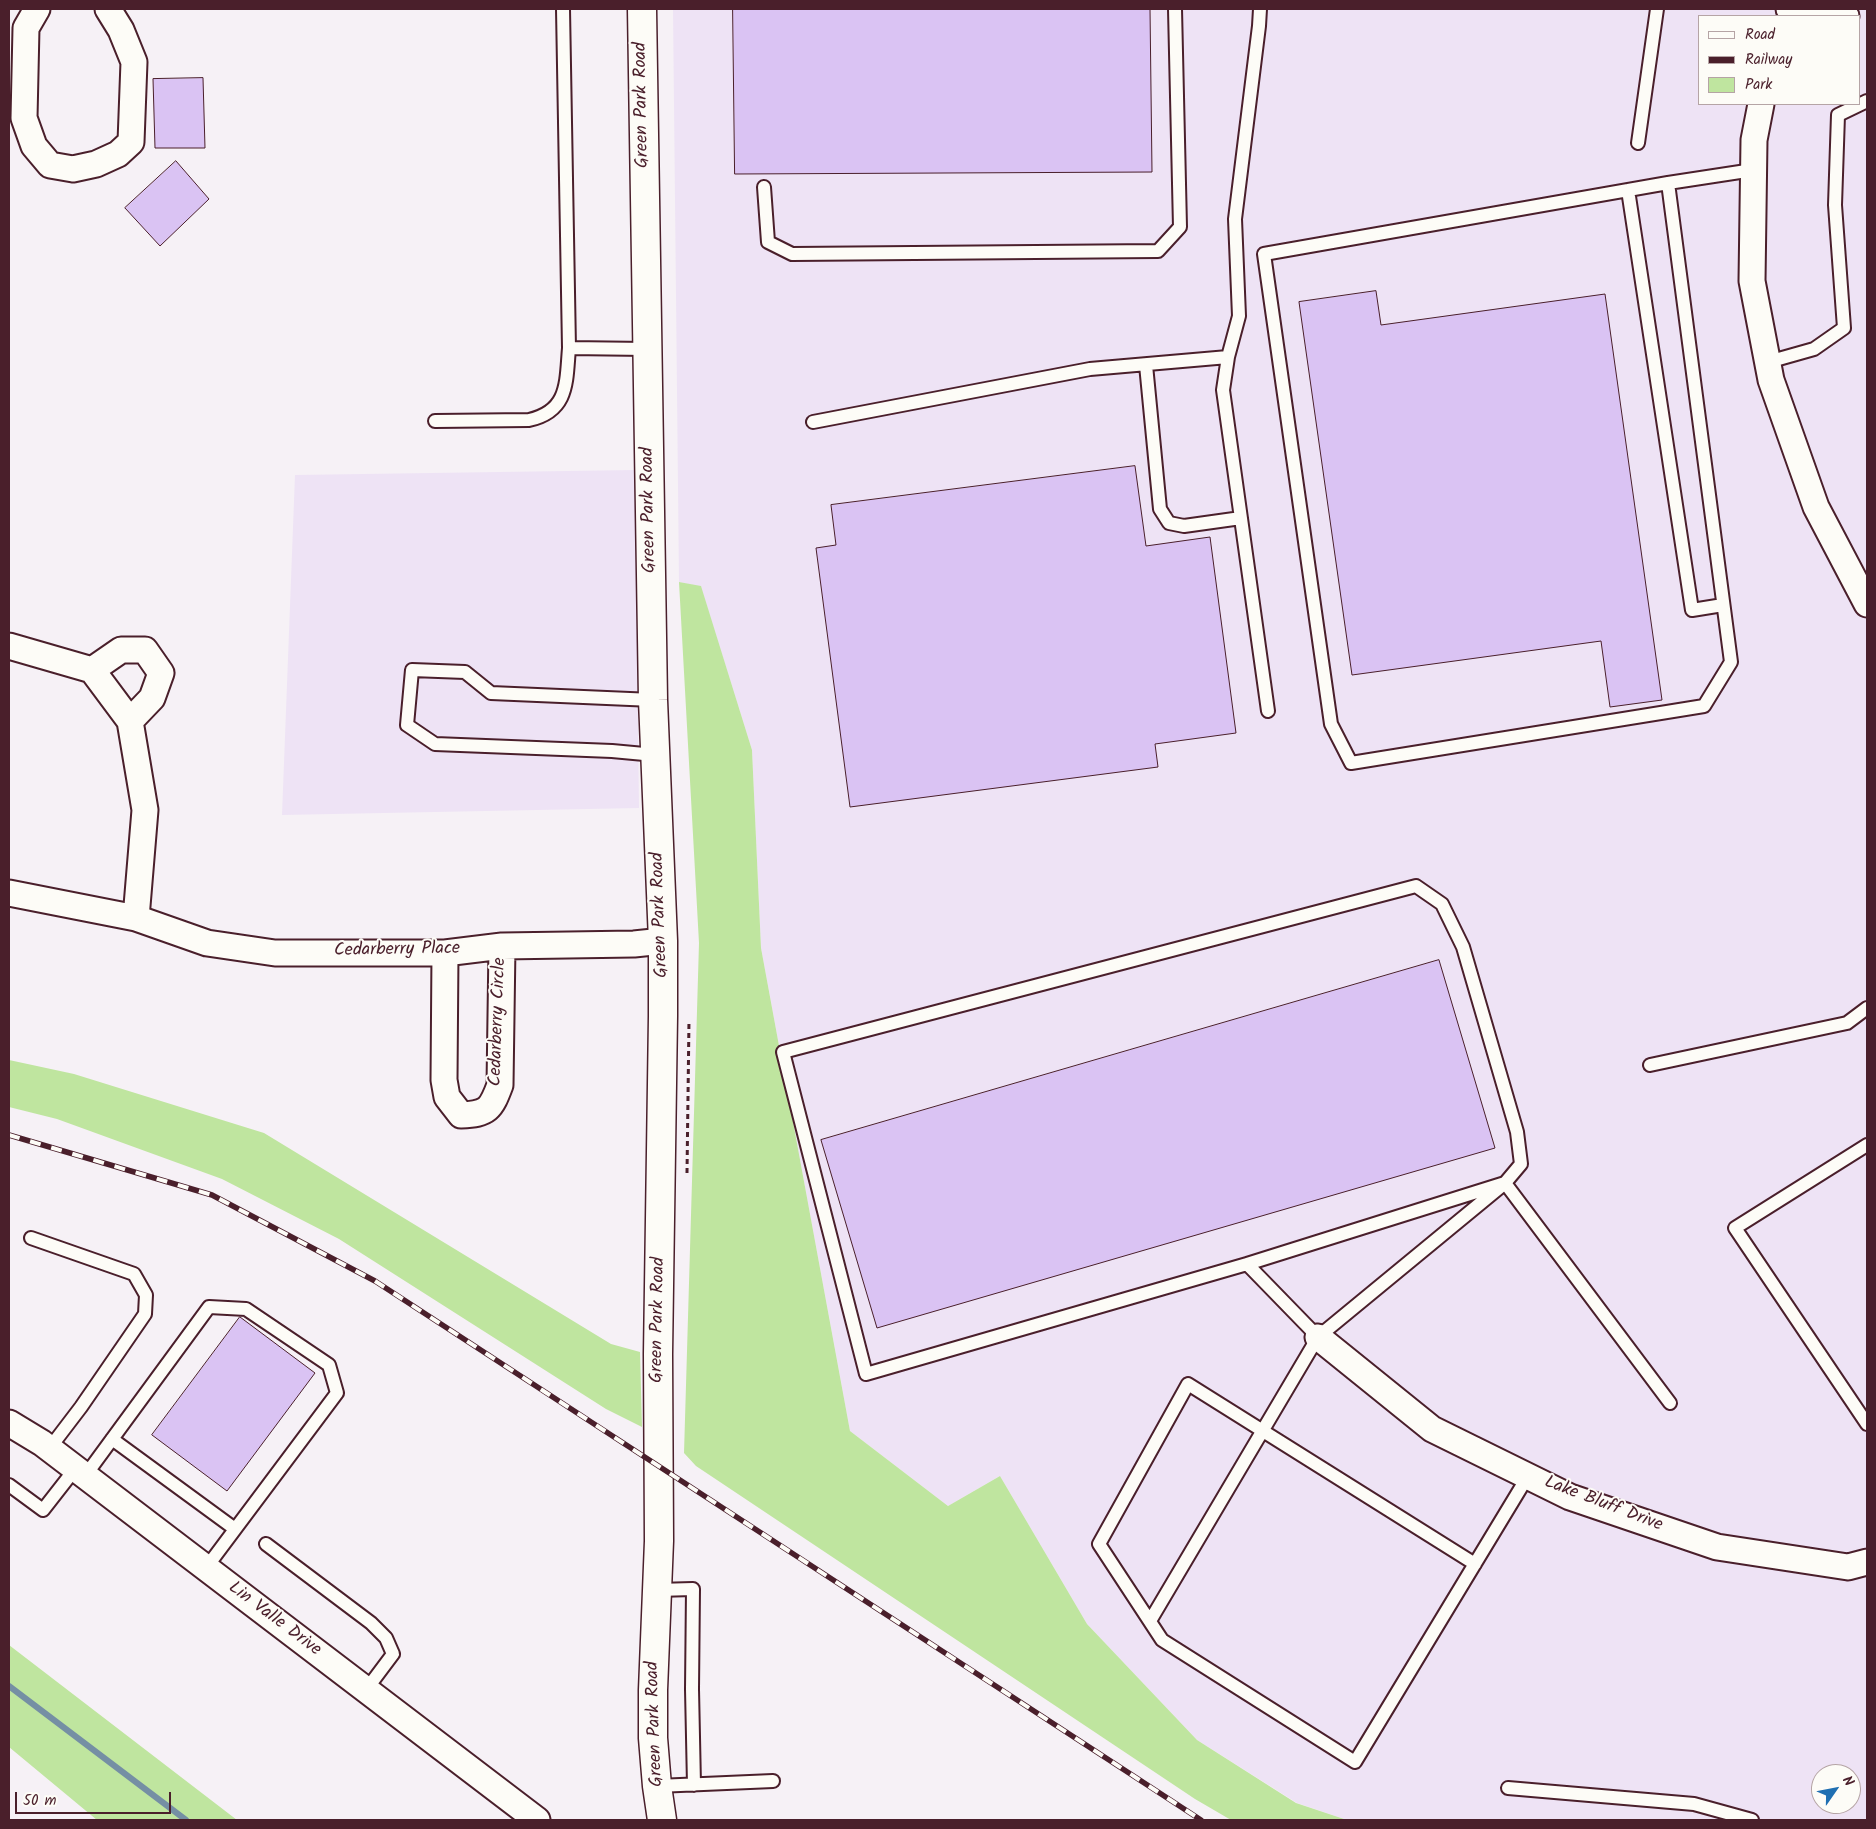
<!DOCTYPE html>
<html>
<head>
<meta charset="utf-8">
<style>
  body { margin:0 }
  #map { position:relative; width:1876px; height:1829px; overflow:hidden; background:#f6f1f6; font-family:Kalam,sans-serif }
  canvas { display:block }
  .frame { position:absolute; inset:0; border:10px solid #4a1f2b; pointer-events:none }
  .legend { position:absolute; left:1698px; top:15px; width:162px; height:90px; box-sizing:border-box; background:#fdfcf7; border:1px solid #b5a4a5; margin:0; padding:6px 9px; list-style:none; font-size:15px; color:#4a1f2b }
  .legend li { display:flex; align-items:center; gap:10px; height:25px }
  .legend b { width:25px; border:1px solid #b5a4a5 }
  .north { position:absolute; left:1811px; top:1764px; width:50px; height:50px; box-sizing:border-box; background:#fdfcf7; border:1px solid #b5a4a5; border-radius:50%; rotate:57deg; font-size:14px; font-weight:700; line-height:20px; text-align:center; color:#4a1f2b }
  .north::after { content:''; display:block; margin:auto; width:18px; height:22px; background:#1f6fb2; clip-path:polygon(50% 0,100% 100%,50% 72%,0 100%) }
  .scale { position:absolute; left:15px; top:1792px; width:156px; height:22px; box-sizing:border-box; border:2px solid #4a1f2b; border-top:0; padding-left:6px; font-size:15px; line-height:18px; white-space:nowrap; color:#4a1f2b; -webkit-text-stroke:4px #fdfcf7; paint-order:stroke }
</style>
</head>
<body>
<div id="map">
<canvas width="1876" height="1829"></canvas>
<div class="frame"></div>
<ul class="legend">
<li><b style="height:6px;background:#fdfcf7"></b>Road</li>
<li><b style="height:6px;background:#4a1f2b"></b>Railway</li>
<li><b style="height:14px;background:#bfe59f"></b>Park</li>
</ul>
<div class="north">N</div>
<div class="scale">50 m</div>
</div>
<script>
const ctx = document.querySelector('canvas').getContext('2d');
ctx.lineJoin = 'round';
function paint(path, color) {
  ctx.fillStyle = color;
  ctx.fill(path, 'evenodd');
}
function strokePath(path, color, width, dash) {
  ctx.strokeStyle = color;
  ctx.lineWidth = width;
  ctx.lineCap = dash ? 'butt' : 'round';
  ctx.setLineDash(dash || []);
  ctx.stroke(path);
}
function write(font, color, halo, rows, align = 'center') {
  ctx.font = font + ' Kalam,sans-serif';
  ctx.lineWidth = 4;
  ctx.setLineDash([]);
  ctx.textBaseline = 'middle';
  ctx.strokeStyle = halo;
  ctx.fillStyle = color;
  for (const [text, x, y, turn = 0] of rows) {
    ctx.save();
    ctx.translate(x, y);
    ctx.rotate((+turn || 0) * Math.PI / 180);
    ctx.textAlign = isNaN(turn) ? turn : align;
    if (halo) ctx.strokeText(text, 0, 0);
    ctx.fillText(text, 0, 0);
    ctx.restore();
  }
}
const built = new Path2D(`
  M673 9H1867V1820H1347L1297 1803 1197 1740 1087 1624 1000 1476 948 1506 850 1431 761 948 752 750 701 587 679 582ZM1700 16H1860V104H1700ZM1821 1774H1851V1804H1821Z
  M635 470 639 808 282 815 295 475Z`);
const green = new Path2D(`
  M679 582 701 586 752 750 761 948 850 1431 948 1506 1000 1476 1087 1624 1197 1740 1296 1803 1347 1820H1231L1195 1799 696 1466 684 1453 699 943Z
  M9 1060 74 1074 264 1133 611 1344 640 1352 642 1427 606 1409 339 1239 222 1179 57 1119 9 1107Z
  M9 1645 237 1820H97L9 1747Z`);
const stream = new Path2D(`
  M9 1686 186 1820`);
const building = new Path2D(`
  M733 9H1150L1152 172 735 174Z
  M203 78 205 148H155L153 79Z
  M176 161 209 199 160 246 125 208Z
  M1376 291 1381 325 1605 294 1662 700 1610 707 1601 641 1352 675 1299 302Z
  M1135 466 1146 546 1210 537 1236 733 1155 744 1158 767 850 807 816 548 836 545 831 505Z
  M1439 960 1495 1148 877 1328 821 1140Z
  M240 1317 315 1373 227 1491 152 1435Z`);
const path = new Path2D(`
  M687 1173 689 1020`);
const service = new Path2D(`
  M1260 9 1259 26 1235 219 1239 316 1228 357 1223 390 1268 711
  M1638 143 1657 9
  M1668 183 1731 662 1704 706 1351 763 1331 724 1264 254 1668 183 1753 170
  M764 187 768 242 792 254 1158 251 1180 227 1175 9
  M1628 190 1692 610 1723 605
  M569 348 647 349
  M1768 362 1814 349 1844 328 1835 205 1838 115 1867 101
  M1146 365 1160 509 1169 523 1184 526 1241 518
  M435 421 529 420C569 411 566 382 569 348L563 9
  M813 422 1090 369 1228 357
  M653 700 491 693 465 672 412 670 407 725 435 744 612 751 655 755
  M1650 1065 1847 1023 1867 1008
  M1867 1145 1735 1228 1867 1424
  M31 1238 134 1274 146 1295 145 1314 81 1407 49 1449
  M1247 1264 1505 1183 1670 1403
  M112 1439 235 1529
  M85 1476 209 1307 246 1309 329 1365 337 1393 206 1568
  M9 1485 43 1510 75 1469
  M266 1544 371 1623 386 1638 393 1654 366 1690
  M1475 1564 1188 1384 1099 1544 1162 1640 1355 1762 1528 1476
  M657 1590 693 1589 692 1689 694 1785
  M1150 1621 1318 1337 1505 1183 1521 1164 1517 1132 1463 947 1442 904 1416 886 783 1052 866 1374 1247 1264 1318 1337
  M657 1786 773 1781
  M1508 1788 1694 1804 1752 1820`);
const minor = new Path2D(`
  M37 9 26 28 24 118 34 146 50 165 73 169 96 164 118 154 131 142 134 62 121 30 108 9
  M1789 9 1846 16
  M1761 104 1754 140 1752 281 1771 380 1816 507 1867 604
  M9 646 92 670 130 721 145 810 136 918 207 943 275 953H445L502 946 634 944 663 941
  M92 670 121 650H145L161 673 152 698 130 721
  M9 893 136 918
  M445 953 444 1080 447 1097 461 1115C488 1114 491 1109 500 1085L502 946
  M1318 1337 1432 1429 1570 1497 1717 1547 1848 1567 1867 1562
  M9 1423 42 1443 537 1820`);
const tertiary = new Path2D(`
  M642 9 653 700 663 941V1016L658 1354 659 1541 653 1690V1738L657 1786 662 1820`);
const rail = new Path2D(`
  M9 1135 212 1195 375 1281 1201 1820`);
const streetNames = [
  ["Green Park Road",643,105,-91],
  ["Green Park Road",650,510,-91],
  ["Green Park Road",661,915,-92],
  ["Cedarberry Place",397,951,-1],
  ["Cedarberry Circle",499,1022,-88],
  ["Green Park Road",659,1320,-89],
  ["Lake Bluff Drive",1603,1505,21],
  ["Lin Valle Drive",274,1620,37],
  ["Green Park Road",656,1724,-92]
];
paint(built, '#eee3f5');
paint(green, '#bfe59f');
strokePath(stream, '#758fa4', 6);
paint(building, '#dac3f3');
strokePath(building, '#4a1f2b', 1);
strokePath(service, '#4a1f2b', 16);
strokePath(minor, '#4a1f2b', 29);
strokePath(tertiary, '#4a1f2b', 31);
strokePath(path, '#4a1f2b', 3, [5, 4]);
strokePath(service, '#fdfcf7', 12);
strokePath(minor, '#fdfcf7', 25);
strokePath(tertiary, '#fdfcf7', 28);
strokePath(rail, '#4a1f2b', 5.5);
strokePath(rail, '#fdfcf7', 4, [11]);
write('18px', '#4a1f2b', '#fdfcf7', streetNames);
</script>
</body>
</html>
